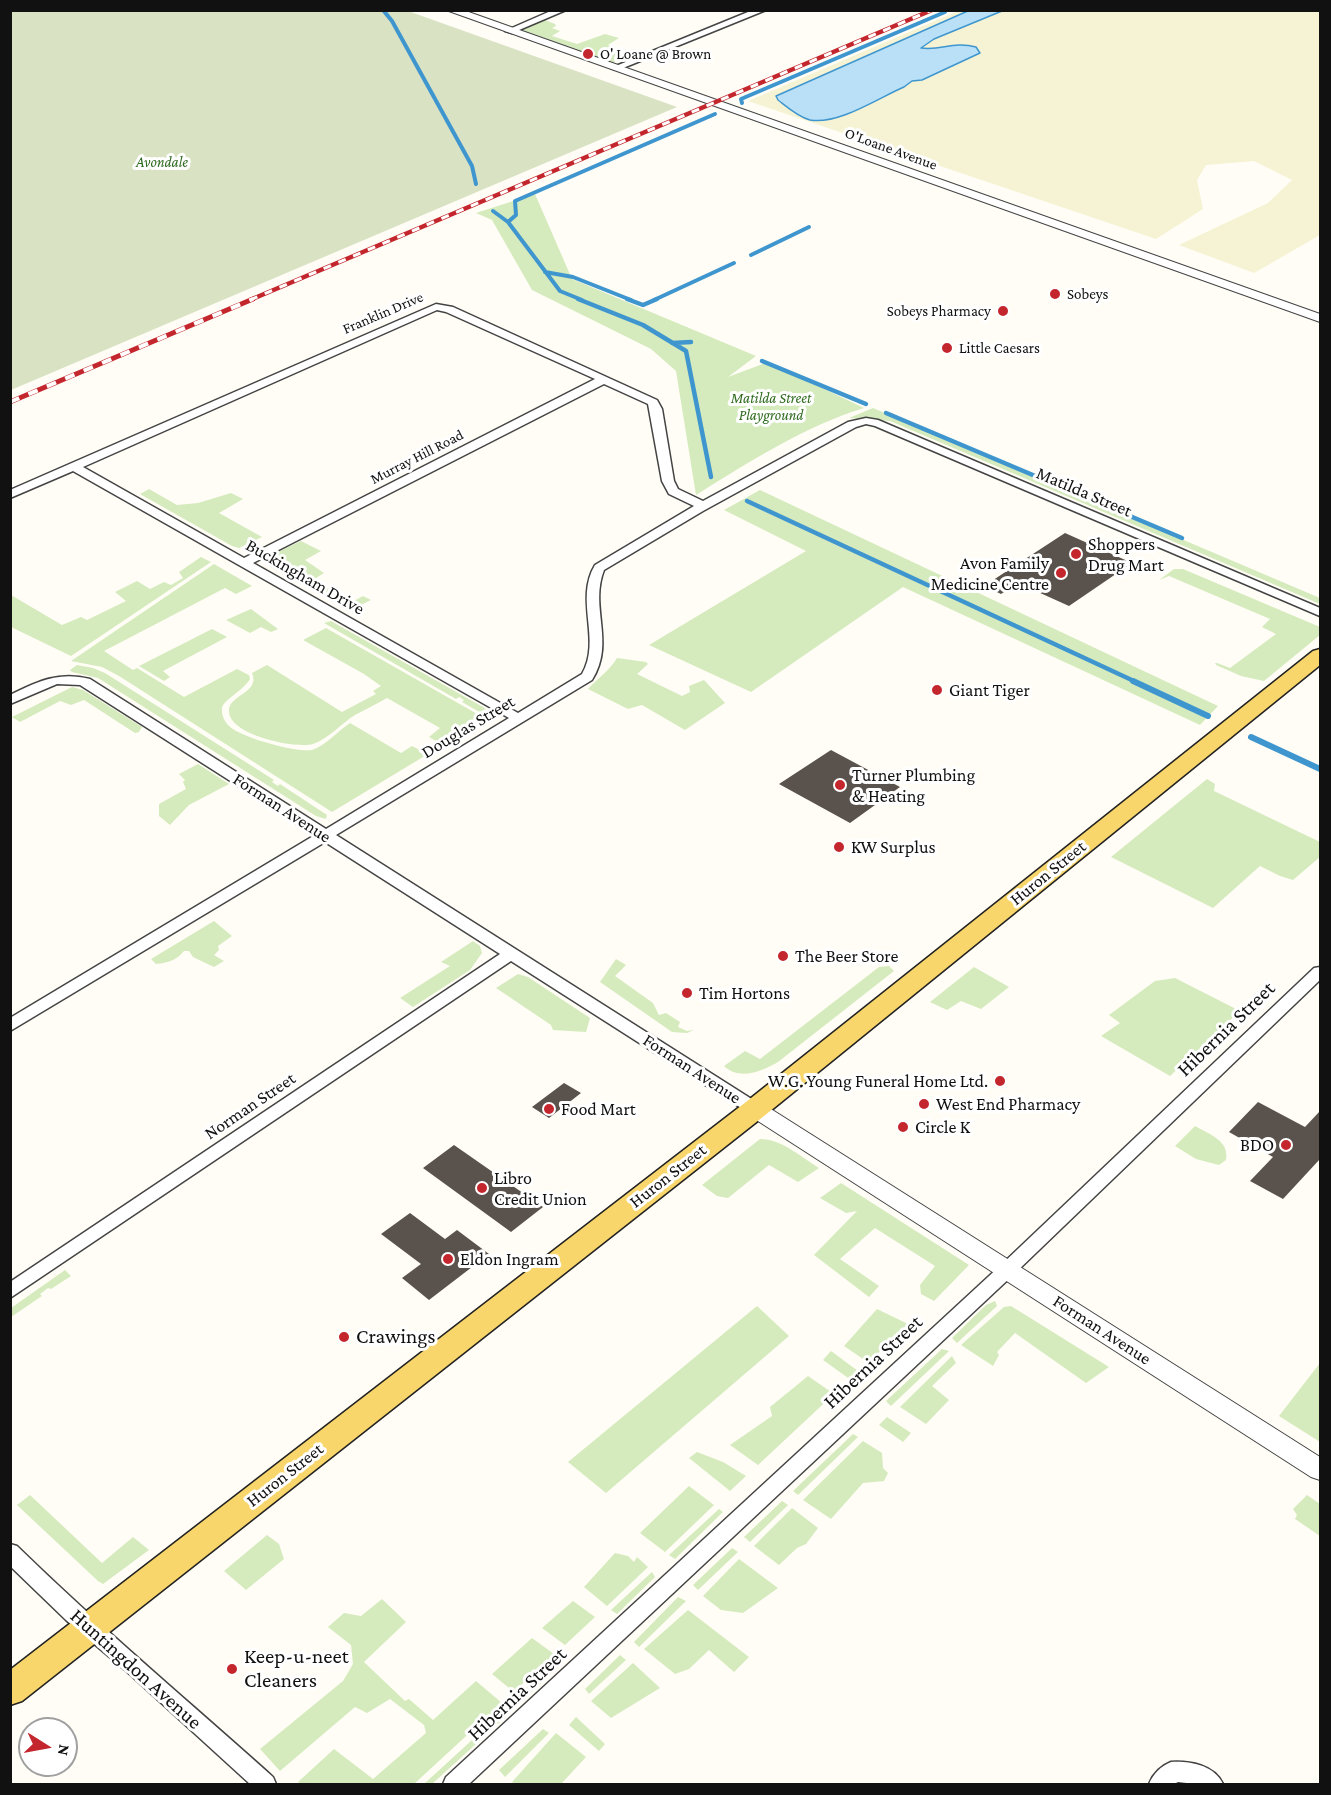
<!DOCTYPE html>
<html>
<head>
<meta charset="utf-8">
<style>
  body { margin:0 }
  #map { position:relative; width:1331px; height:1795px; overflow:hidden; background:#fffdf5; font-family:"Crimson Pro",serif }
  canvas { display:block }
  .frame { position:absolute; inset:0; border:12px solid #111; pointer-events:none }
  .north { position:absolute; left:18px; top:1717px; width:60px; height:60px; box-sizing:border-box; background:#fff; border:2px solid #a0a0a0; border-radius:50%; rotate:101deg; font-size:16px; font-weight:700; line-height:24px; text-align:center; color:#111 }
  .north::after { content:''; display:block; margin:auto; width:21px; height:27px; background:#c4262e; clip-path:polygon(50% 0,100% 100%,50% 72%,0 100%) }
</style>
</head>
<body>
<div id="map">
<canvas width="1331" height="1795"></canvas>
<div class="frame"></div>
<div class="north">N</div>
</div>
<script>
const ctx = document.querySelector('canvas').getContext('2d');
ctx.lineJoin = 'round';
function paint(path, color) {
  ctx.fillStyle = color;
  ctx.fill(path, 'evenodd');
}
function strokePath(path, color, width, dash) {
  ctx.strokeStyle = color;
  ctx.lineWidth = width;
  ctx.lineCap = dash ? 'butt' : 'round';
  ctx.setLineDash(dash || []);
  ctx.stroke(path);
}
function write(font, color, halo, rows, align = 'center') {
  ctx.font = font + ' "Crimson Pro",serif';
  ctx.lineWidth = 6;
  ctx.setLineDash([]);
  ctx.textBaseline = 'middle';
  ctx.strokeStyle = halo;
  ctx.fillStyle = color;
  for (const [text, x, y, turn = 0] of rows) {
    ctx.save();
    ctx.translate(x, y);
    ctx.rotate((+turn || 0) * Math.PI / 180);
    ctx.textAlign = isNaN(turn) ? turn : align;
    if (halo) ctx.strokeText(text, 0, 0);
    ctx.fillText(text, 0, 0);
    ctx.restore();
  }
}
const farmland = new Path2D(`
  M958 11H1320V235L1254 273 1179 245 1268 203 1292 180 1254 161 1206 165 1197 180 1203 209 1156 239 748 101Z`);
const green = new Path2D(`
  M545 20 555 24 556 26 552 28 560 31 552 36 577 44 605 34 619 38 608 45 624 52 634 49 640 51 615 60 622 62H612L522 30Z
  M535 194 572 279 756 356 728 377 768 362 864 408C805 426 749 462 696 495L676 371 651 349 532 290 492 220 476 213Z
  M873 408 1320 598V604L890 421 849 418Z
  M149 489 177 505 198 503 231 493 243 499 219 513 262 537 239 548 232 546 140 494Z
  M760 490 1218 706 1200 725 903 587 751 692 649 645 806 551 724 510Z
  M301 541 321 551 305 560 324 573 313 580 352 602 363 596 371 600 349 611 269 566 267 561 275 553Z
  M201 557 211 562 71 656 11 627V595L62 625 81 617 87 620 126 601 115 592 137 581 150 589 164 582 171 585 183 578 179 572Z
  M214 564 252 586 236 594 225 588 104 651 133 670 137 668 184 697 237 669 249 675 250 679C244 690 223 700 222 708 221 713 224 721 228 725 238 737 297 753 312 750 325 746 338 731 350 723L401 753 412 746 428 754 332 812 119 676 102 667 71 661Z
  M1174 569H1183L1320 627V635L1264 681 1241 676 1216 665 1215 663H1217L1230 668 1276 634 1262 627 1270 619 1169 576 1159 580Z
  M251 609 278 629 271 632 261 627 250 633 226 620Z
  M331 621 483 707 494 716 488 717 462 702 464 700 459 697 456 699 324 623Z
  M326 628 486 719 467 731 463 729 459 731 462 734 443 745 429 737 440 728 387 698C377 704 366 709 355 715 342 723 328 739 313 744 295 749 230 735 229 712 227 695 261 693 252 673L267 665 342 712 376 694 373 691 381 686 364 674 303 640Z
  M212 629 227 637 163 671 170 677 164 681 139 666Z
  M617 658 646 662 648 664 637 674 682 696 690 692 689 686 704 680 725 703 685 730 642 705 628 709 588 689C597 679 611 669 617 658Z
  M77 665 93 668 105 673 252 766 274 780 272 782 278 786 280 784 327 815 326 819 316 816 98 678 72 672 70 670Z
  M72 687 83 690 142 727 139 732 135 733 84 700 71 705 60 701 20 722 12 717Z
  M198 764 229 784 189 805 170 825 159 816V804L186 789 183 782 185 780 179 774Z
  M1207 779 1215 784 1214 791 1320 842V857L1293 880 1280 876 1260 866 1213 908 1111 857Z
  M214 921 232 936 218 946 219 950 214 955 224 961 214 967 193 957 189 951H184C177 960 168 963 156 964L151 959Z
  M473 941 480 946 482 953 470 970 413 1007 400 998 450 966 441 962Z
  M616 959 626 965 615 976 653 1003 659 1015 666 1013 680 1022 678 1027 687 1031 694 1030 687 1033 672 1032 600 982Z
  M889 966 894 971 778 1062C762 1071 740 1081 724 1066L745 1051 760 1059 879 967Z
  M974 967 1009 987 981 1009 961 1001 947 1010 930 1002Z
  M518 974 528 977 590 1018 586 1032 553 1030 551 1025 496 988Z
  M1175 978 1240 1011 1170 1076 1101 1036 1120 1023 1109 1015 1155 981Z
  M1195 1126C1209 1134 1230 1141 1226 1160L1219 1165 1196 1159 1175 1146Z
  M760 1139C782 1139 801 1157 819 1168L798 1182 769 1165 728 1198 717 1196 702 1185Z
  M841 1183 969 1265 934 1301 921 1294 920 1285 935 1266 875 1228 840 1259 879 1286 869 1297 814 1255 857 1211 846 1213 820 1198Z
  M65 1270 71 1276 51 1289 48 1288 40 1294 42 1296 11 1317V1308Z
  M995 1301 997 1306 957 1343 952 1338 986 1305Z
  M757 1306 789 1336 606 1493 568 1462Z
  M1011 1306 1109 1367 1086 1383 1015 1333 997 1352 999 1355 993 1366 961 1345 1004 1307Z
  M877 1309 908 1324 869 1362 866 1361 844 1346Z
  M942 1349 949 1351 891 1406 886 1401Z
  M831 1351 858 1371 851 1380 823 1360Z
  M952 1356 956 1363 932 1386 949 1400 926 1424 900 1407Z
  M1320 1363V1442L1279 1416Z
  M808 1376 834 1394 758 1465 730 1445 772 1416 770 1407Z
  M887 1417 911 1433 903 1442 879 1425Z
  M853 1434 858 1437 798 1495 793 1491Z
  M863 1441 882 1453 883 1468 888 1473 884 1481 863 1483 831 1519 803 1500Z
  M697 1452 723 1462 746 1476 730 1491 689 1458Z
  M689 1486 714 1505 665 1552 640 1533Z
  M30 1495 102 1563 133 1537 149 1550 103 1584 98 1581 17 1505Z
  M1307 1495 1320 1504V1536L1295 1519 1297 1515 1293 1509Z
  M782 1501 788 1505 750 1542 744 1537Z
  M792 1508 818 1528 806 1544 797 1548 779 1565 754 1546Z
  M719 1509 723 1512 675 1559 669 1555Z
  M267 1535 279 1544 284 1559 246 1590 224 1571Z
  M732 1548 738 1552 698 1590 693 1585Z
  M615 1553 628 1556 634 1562 637 1557 648 1567 607 1606 584 1587Z
  M739 1559 778 1588 743 1613 721 1610 703 1596Z
  M652 1572 655 1577 617 1614 611 1610Z
  M678 1597 686 1601 639 1647 634 1642Z
  M382 1599 406 1622 364 1662 405 1701 409 1699 433 1720 476 1681 502 1703 414 1784H300L298 1782 334 1749 373 1779 426 1733 424 1725 390 1699 367 1713 355 1707 280 1771 260 1749 343 1681 353 1664 351 1645 328 1627 344 1613 361 1616Z
  M573 1601 595 1617 565 1645 542 1628Z
  M688 1610 749 1657 734 1672 709 1650 689 1669 675 1674 644 1649Z
  M532 1638 554 1654 514 1692 492 1674Z
  M620 1655 626 1660 589 1694 585 1689Z
  M557 1660 562 1664 524 1699 518 1696Z
  M633 1663 660 1688 611 1718 591 1701Z
  M507 1708 510 1713 432 1784H424Z
  M576 1717 605 1744 599 1751 569 1725Z
  M543 1729 549 1733 505 1777 499 1770Z
  M556 1733 586 1757 561 1784H515L512 1782Z`);
const cemetery = new Path2D(`
  M11 10 408 11 677 107 11 390Z`);
const water = new Path2D(`
  M970 10 1002 11 934 39 921 48C941 51 953 41 976 47L980 53 922 80 912 81 904 87C878 98 839 125 810 120 798 117 787 107 778 100L776 96Z`);
const streamFar2 = new Path2D(`
  M383 10 392 21 472 166 476 184
  M742 103 741 99 945 12
  M493 211 508 222 560 291 582 300
  M508 222 516 215 515 201 715 114
  M751 255 809 227
  M545 272 573 277 631 300
  M654 300 734 263`);
const streamFar1 = new Path2D(`
  M578 299 643 325 686 351 711 477
  M627 299 643 305 657 299
  M672 343 691 342
  M762 361 866 404
  M886 413 1182 538
  M747 501 1136 682`);
const stream = new Path2D(`
  M1133 681 1208 716
  M1251 737 1320 769`);
const building = new Path2D(`
  M1065 533 1132 563 1069 606 1018 583 1001 594 984 586Z
  M831 750 900 787 850 823 779 784Z
  M564 1083 581 1093 549 1118 532 1107Z
  M1258 1102 1305 1127 1320 1111V1159L1283 1199 1250 1181 1273 1157 1229 1132Z
  M454 1145 543 1207 511 1232 423 1168Z
  M410 1213 445 1239 457 1230 489 1254 429 1300 402 1278 421 1264 381 1234Z`);
const minor = new Path2D(`
  M553 10H566L512 33 505 31Z
  M753 10H766L618 70 611 68Z
  M436 304 453 307 657 400 662 409 674 481 678 489 703 501 848 422 866 418 878 420 1320 608V616L875 426 866 424 856 427 703 511 604 570C589 608 616 642 592 680L336 835 761 1105 763 1109 761 1113H749L511 961 10 1298V1282L500 954 325 842 10 1031V1018L315 835 80 685 57 684 10 704V695C38 681 59 671 90 679L326 829 509 718 73 471 10 498V490ZM437 310 446 312 595 379 244 558 83 467ZM604 384 648 404 662 481 669 494 694 506 595 565C574 600 602 640 582 674L518 713 253 563Z
  M1320 967V980L1013 1275 469 1784H443L446 1777 1001 1265 1314 968Z
  M10 1544 17 1546C99 1626 187 1700 273 1777L276 1784H250L125 1670 66 1620 10 1566Z
  M1171 1762C1190 1761 1214 1765 1223 1784H1195L1178 1782 1174 1784H1149C1153 1774 1161 1766 1171 1762Z`);
const tertiary = new Path2D(`
  M446 10H463L1320 314V322Z
  M755 1101 763 1104 1320 1457V1480L1311 1477 747 1114 744 1109 747 1104Z`);
const primary = new Path2D(`
  M1320 649V665L764 1116 22 1701 10 1705V1670L746 1102 1313 651Z`);
const railFar1 = new Path2D(`
  M250 300 932 10`);
const rail = new Path2D(`
  M10 402 253 299`);
const markers = [
  [588,54,6,"#c4262e"],
  [1055,294,6,"#c4262e"],
  [1003,311,6,"#c4262e"],
  [947,348,6,"#c4262e"],
  [1076,554,6,"#c4262e"],
  [1061,573,6,"#c4262e"],
  [937,690,6,"#c4262e"],
  [840,785,6,"#c4262e"],
  [839,847,6,"#c4262e"],
  [783,956,6,"#c4262e"],
  [687,993,6,"#c4262e"],
  [1000,1081,6,"#c4262e"],
  [924,1104,6,"#c4262e"],
  [549,1109,6,"#c4262e"],
  [903,1127,6,"#c4262e"],
  [1286,1145,6,"#c4262e"],
  [482,1188,6,"#c4262e"],
  [448,1259,6,"#c4262e"],
  [344,1337,6,"#c4262e"],
  [232,1669,6,"#c4262e"]
];
const farPoinames = [
  ["O' Loane @ Brown",600,54],
  ["Sobeys",1067,294],
  ["Sobeys Pharmacy",991,311,"right"],
  ["Little Caesars",959,348]
];
const farStreetnames = [
  ["O'Loane Avenue",891,149,20],
  ["Franklin Drive",383,313,-23],
  ["Murray Hill Road",417,457,-27]
];
const farParknames = [
  ["Avondale",162,162],
  ["Matilda Street",771,398],
  ["Playground",771,415]
];
const streetNames = [
  ["Matilda Street",1084,492,23],
  ["Buckingham Drive",305,577,30],
  ["Douglas Street",468,727,-31],
  ["Forman Avenue",282,808,33],
  ["Huron Street",1048,873,-39],
  ["Forman Avenue",692,1069,33],
  ["Norman Street",250,1106,-34],
  ["Huron Street",668,1176,-38],
  ["Forman Avenue",1102,1330,33],
  ["Huron Street",285,1475,-38]
];
const poiNames = [
  ["Shoppers",1088,544],
  ["Drug Mart",1088,565],
  ["Avon Family",1049,563,"right"],
  ["Medicine Centre",1049,584,"right"],
  ["Giant Tiger",949,690],
  ["Turner Plumbing",852,775],
  ["& Heating",852,796],
  ["KW Surplus",851,847],
  ["The Beer Store",795,956],
  ["Tim Hortons",699,993],
  ["W.G. Young Funeral Home Ltd.",988,1081,"right"],
  ["West End Pharmacy",936,1104],
  ["Food Mart",561,1109],
  ["Circle K",915,1127],
  ["BDO",1274,1145,"right"],
  ["Libro",494,1178],
  ["Credit Union",494,1199],
  ["Eldon Ingram",460,1259]
];
const nearStreetnames = [
  ["Hibernia Street",1226,1029,-44],
  ["Hibernia Street",873,1362,-43],
  ["Huntingdon Avenue",136,1669,42],
  ["Hibernia Street",517,1694,-43]
];
const nearPoinames = [
  ["Crawings",356,1337],
  ["Keep-u-neet",244,1657],
  ["Cleaners",244,1681]
];
paint(farmland, '#f6f3d4');
paint(green, '#d5ebbd');
paint(cemetery, '#d9e3c4');
paint(water, '#b9e0f7');
strokePath(water, '#3f96cf', 1.5);
strokePath(streamFar2, '#3f96cf', 4);
strokePath(streamFar1, '#3f96cf', 4.5);
strokePath(stream, '#3f96cf', 6);
paint(building, '#5a524d');
strokePath(minor, '#444', 3);
strokePath(tertiary, '#444', 2);
strokePath(primary, '#222', 3);
paint(minor, '#fff');
paint(tertiary, '#fff');
paint(primary, '#f9d66b');
strokePath(railFar1, '#c4262e', 4.5);
strokePath(rail, '#c4262e', 5);
strokePath(railFar1, '#fff', 3, [8]);
strokePath(rail, '#fff', 4, [10]);
for (const [x, y, r, color] of markers) {
  const dot = new Path2D();
  dot.arc(x, y, r, 0, 2 * Math.PI);
  ctx.fillStyle = color;
  ctx.fill(dot);
  strokePath(dot, '#fff', 2);
}
write('15px', '#111', '#fff', farPoinames, 'left');
write('15px', '#111', '#fff', farStreetnames);
write('italic 15px', '#2f6b1f', '#fff', farParknames);
write('18px', '#111', '#fff', streetNames);
write('18px', '#111', '#fff', poiNames, 'left');
write('21px', '#111', '#fff', nearStreetnames);
write('21px', '#111', '#fff', nearPoinames, 'left');
</script>
</body>
</html>
